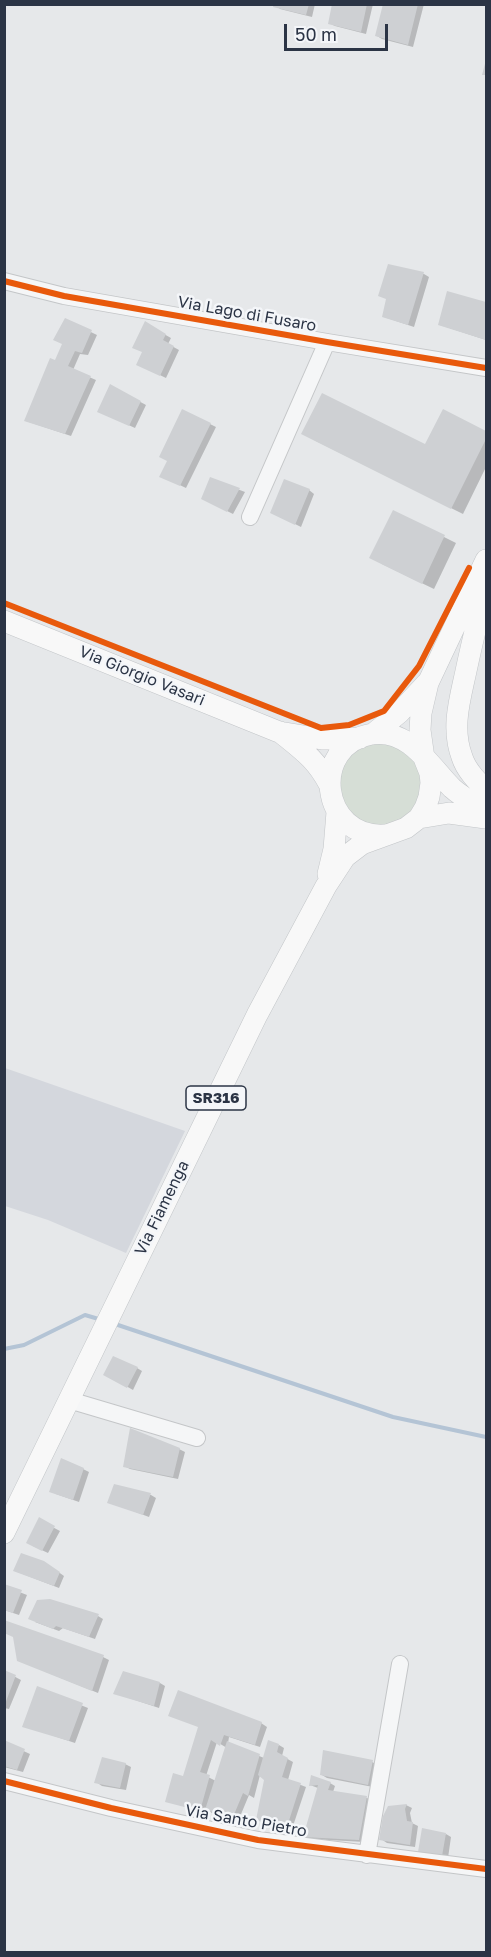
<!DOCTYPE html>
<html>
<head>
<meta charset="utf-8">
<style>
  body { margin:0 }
  #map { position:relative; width:491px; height:1957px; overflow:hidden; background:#e6e8ea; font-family:"Golos Text",sans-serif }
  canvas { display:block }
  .frame { position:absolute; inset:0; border:6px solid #2b3445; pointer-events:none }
  .scale { position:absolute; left:284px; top:24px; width:104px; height:27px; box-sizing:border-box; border:3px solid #2b3445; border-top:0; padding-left:8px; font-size:18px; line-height:21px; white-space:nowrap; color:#2b3445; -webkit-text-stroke:4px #f4f6f9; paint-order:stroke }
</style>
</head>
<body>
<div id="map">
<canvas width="491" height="1957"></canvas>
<div class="frame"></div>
<div class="scale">50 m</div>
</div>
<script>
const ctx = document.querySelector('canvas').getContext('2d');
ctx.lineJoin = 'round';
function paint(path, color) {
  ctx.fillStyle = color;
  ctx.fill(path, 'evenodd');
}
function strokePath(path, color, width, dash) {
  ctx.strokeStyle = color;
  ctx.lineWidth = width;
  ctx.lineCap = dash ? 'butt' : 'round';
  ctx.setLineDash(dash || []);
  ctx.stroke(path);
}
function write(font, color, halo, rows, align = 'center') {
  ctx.font = font + ' "Golos Text",sans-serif';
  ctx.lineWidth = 5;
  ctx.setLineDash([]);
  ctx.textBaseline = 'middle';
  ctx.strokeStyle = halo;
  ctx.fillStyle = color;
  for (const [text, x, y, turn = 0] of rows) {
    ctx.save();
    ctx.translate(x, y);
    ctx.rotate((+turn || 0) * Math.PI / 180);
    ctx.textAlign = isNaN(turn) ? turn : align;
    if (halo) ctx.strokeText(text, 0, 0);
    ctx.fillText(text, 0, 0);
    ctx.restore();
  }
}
const built = new Path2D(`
  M5 1068 185 1131 126 1253 48 1220 5 1206Z`);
const green = new Path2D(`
  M339 784a41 41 0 1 1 82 0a41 41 0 1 1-82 0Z`);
const shadow = new Path2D(`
  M275 4H315L312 17 280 9Z
  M334 4H373L366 34 335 26 329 23Z
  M384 4H424L413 47 382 39 377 36Z
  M389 265 424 274 429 277 414 327 384 317 388 299Z
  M448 293 486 303V340L440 325Z
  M66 320 97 335 88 355 80 354 73 370 96 380 71 436 26 421 64 344Z
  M146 324 171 338 168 344 179 350 166 378 143 367Z
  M111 386 146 405 135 428 104 414Z
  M444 411 486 432V467L463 514 314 440 426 446Z
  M210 424 216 427 186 488 167 479Z
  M211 479 245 492 233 514 209 502Z
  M309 490 314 494 301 527 277 515Z
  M394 512 456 543 434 589 382 564Z
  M137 1368 142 1371 133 1390 105 1374Z
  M179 1449 185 1452 178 1479 130 1469 124 1466Z
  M83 1469 89 1472 79 1502 56 1494Z
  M115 1486 151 1495 156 1498 149 1517 109 1502Z
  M39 1520 60 1531 48 1553 33 1546Z
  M50 1566 64 1576 59 1588 15 1571Z
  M4 1586 27 1595 19 1615 4 1610Z
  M98 1616 103 1619 95 1639 63 1628 59 1631 35 1622Z
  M15 1636 103 1657 109 1660 98 1693 24 1663Z
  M4 1671 21 1680 9 1709 4 1708Z
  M160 1683 165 1686 159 1708 114 1693Z
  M38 1688 88 1708 75 1743 24 1726Z
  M261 1723 267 1727 260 1747 229 1737 228 1743 264 1758 279 1745 284 1748 282 1756 293 1762 288 1780 306 1787 291 1832 264 1822 265 1779 260 1775 254 1798 249 1795 239 1819 212 1813 207 1810 206 1813 166 1801 184 1777 199 1727ZM217 1742 227 1748 216 1781 206 1776Z
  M4 1742 30 1754 23 1772 4 1767Z
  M372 1762 378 1765 373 1787 327 1778 322 1775Z
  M125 1764 131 1767 126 1790 102 1786 96 1782Z
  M330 1783 335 1786 333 1792 367 1798 372 1801 365 1842 310 1839 304 1836 318 1788 310 1785Z
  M406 1805 412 1808 410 1813 412 1823 418 1826 415 1847 387 1843 381 1839Z
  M446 1834 451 1837 448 1858 425 1854Z`);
const stream = new Path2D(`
  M115 1324 393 1417 486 1437
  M4 1349 24 1345 85 1315 102 1320`);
const building = new Path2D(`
  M274 4H309L306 15 273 7Z
  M332 4H367L361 32 328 24Z
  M383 4H418L408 45 375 36Z
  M486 60V75H482Z
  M388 264 424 272 408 325 382 317 386 299 378 296Z
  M447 291 486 302V340L438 325Z
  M65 318 92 330 82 353 75 351 68 366 91 376 65 434 24 421 50 358 55 360 62 344 53 340Z
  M145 321 166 334 163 340 174 346 160 376 136 365 142 352 132 348Z
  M110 384 141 401 129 426 97 412Z
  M322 393 425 444 443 409 486 431V439L451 509 301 434Z
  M182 409 211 423 180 486 159 477 167 461 159 457Z
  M210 477 240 488 227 512 201 499Z
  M284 479 310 489 295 525 270 513Z
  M393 510 445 535 422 584 369 558Z
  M113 1356 138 1367 127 1388 103 1375Z
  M130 1428 180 1448 173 1477 123 1467Z
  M61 1458 84 1468 73 1500 49 1492Z
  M114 1484 151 1493 143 1515 107 1503Z
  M39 1517 55 1526 42 1551 26 1543Z
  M21 1553 44 1561 60 1572 54 1586 13 1571Z
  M4 1584 22 1590 13 1613 4 1610Z
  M50 1599 99 1614 89 1637 56 1626 53 1629 28 1619 37 1600Z
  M4 1620 104 1655 92 1691 17 1661 13 1637 4 1633Z
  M4 1670 16 1675 5 1704H4Z
  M123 1671 160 1682 154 1706 113 1694Z
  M37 1686 83 1703 69 1741 22 1727Z
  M178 1690 262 1722 255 1745 224 1735 220 1746 211 1740 200 1772 210 1775 200 1811 165 1802 173 1773 183 1776 198 1727 168 1716Z
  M4 1740 25 1749 17 1770 4 1766Z
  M268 1740 279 1744 277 1752 288 1758 282 1777 301 1783 286 1830 256 1820 264 1780 258 1775Z
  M227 1741 260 1754 248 1796 243 1793 233 1817 205 1810Z
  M323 1750 373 1760 368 1785 320 1775Z
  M102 1757 126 1763 120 1788 94 1783Z
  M311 1775 331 1782 328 1790 367 1796 359 1840 303 1837 318 1785 309 1786Z
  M407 1804 405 1809 407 1821 413 1822 410 1845 379 1840 383 1816 388 1806Z
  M422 1828 446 1833 442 1856 418 1852Z`);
const minor = new Path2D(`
  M4 281 64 296 327 342 486 368
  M250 517 327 342
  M69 1400 197 1438
  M4 1781 111 1808 258 1840 486 1869
  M367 1855 400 1664`);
const major = new Path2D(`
  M486 590C478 617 472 643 466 671 460 699 451 728 462 757 466 770 477 781 486 790
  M4 621 279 732 322 739 360 738
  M280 732C302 750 316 759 329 784
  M373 734 399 713 427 683
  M419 818 449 813 486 818
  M385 835C320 839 309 745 372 734 409 728 430 766 452 788 462 797 475 804 486 811
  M328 874 334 849 337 812
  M4 1533 257 1015 326 886 345 857 362 844 406 828 419 818 425 808 429 797 431 783 430 773 424 758 420 730 421 713 428 683 486 560`);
const cycleway = new Path2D(`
  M4 281 64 296 327 342 486 368
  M4 603 321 728 349 725 384 711 419 666 469 568
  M4 1781 111 1808 258 1840 486 1869`);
const shields = [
  [216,1098,60]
];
const shieldNames = [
  ["SR316",216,1098]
];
const streetNames = [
  ["Via Lago di Fusaro",247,314,10],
  ["Via Giorgio Vasari",142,676,22],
  ["Via Fiamenga",162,1208,-64],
  ["Via Santo Pietro",246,1821,10]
];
paint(built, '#d4d7dd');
paint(green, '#d6ded6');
paint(shadow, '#0003');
strokePath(stream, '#b4c4d5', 4);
paint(building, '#ced0d3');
strokePath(minor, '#c4c6c8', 18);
strokePath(major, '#c2c5c8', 22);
strokePath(minor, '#f5f6f7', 16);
strokePath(major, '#f8f8f8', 21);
strokePath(cycleway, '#e8590c', 6);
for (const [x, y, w] of shields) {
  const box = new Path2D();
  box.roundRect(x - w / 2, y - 12, w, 24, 4.5);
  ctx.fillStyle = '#f4f6f9';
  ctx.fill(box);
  strokePath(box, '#2b3445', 1.5);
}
write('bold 15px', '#2b3445', null, shieldNames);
write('16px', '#2b3445', '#f4f6f9', streetNames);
</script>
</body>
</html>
